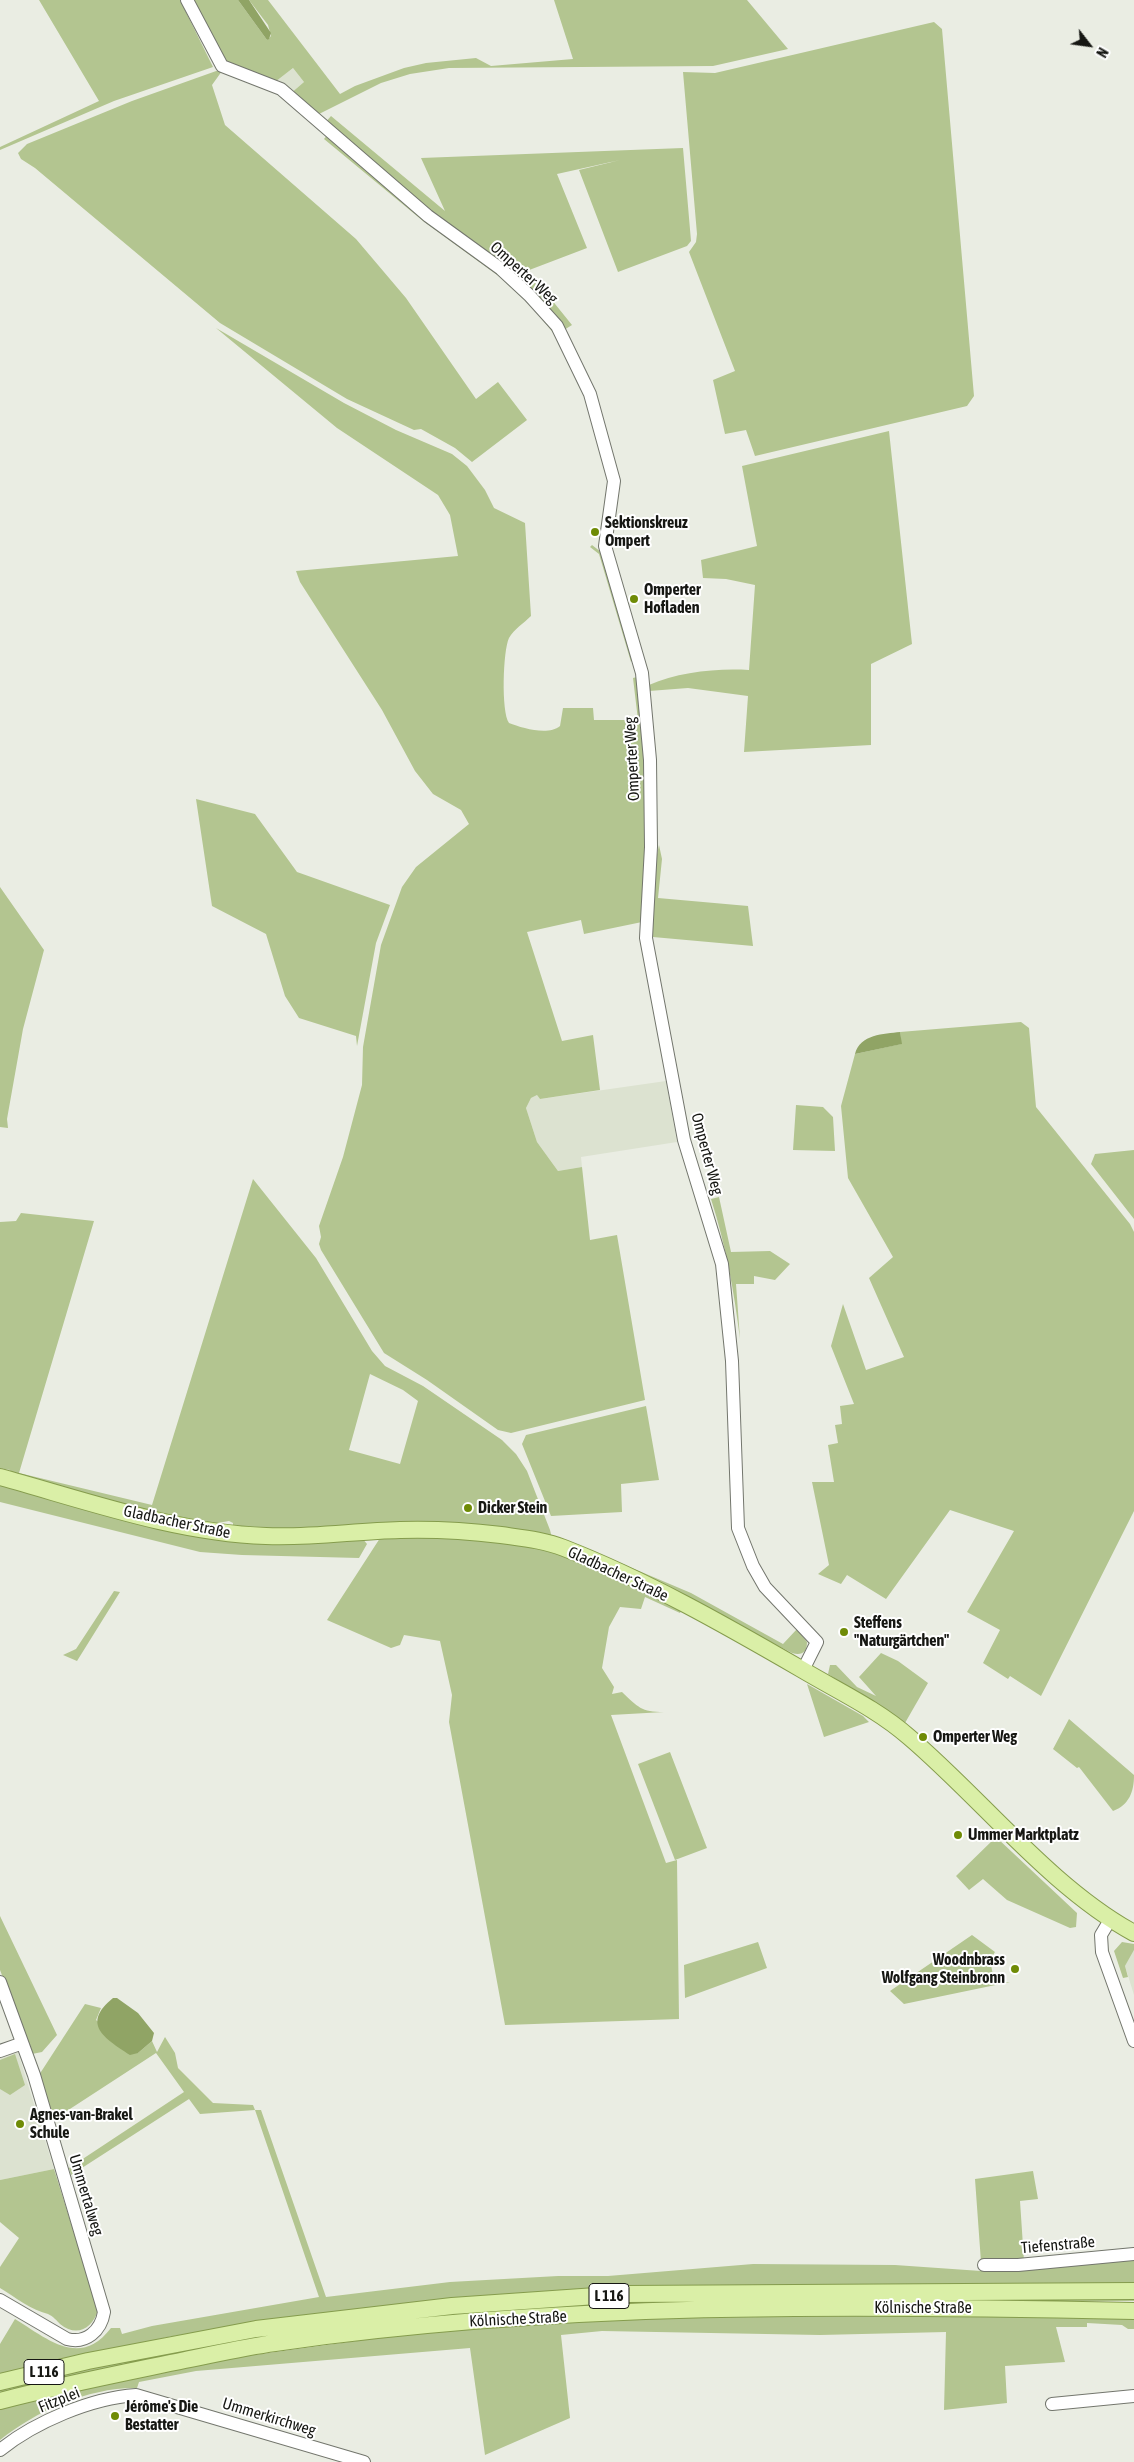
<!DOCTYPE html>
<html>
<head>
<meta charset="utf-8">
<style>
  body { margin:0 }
  #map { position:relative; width:1134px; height:2462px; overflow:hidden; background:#eaede3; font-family:"Asap Condensed",sans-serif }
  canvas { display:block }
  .north { position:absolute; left:1064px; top:20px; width:50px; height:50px; -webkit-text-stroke:4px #fff; paint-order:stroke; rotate:120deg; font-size:14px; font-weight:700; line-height:20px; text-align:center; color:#161713 }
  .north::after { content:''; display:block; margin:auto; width:18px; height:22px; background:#161713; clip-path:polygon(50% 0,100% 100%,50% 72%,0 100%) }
</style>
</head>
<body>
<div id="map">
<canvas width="1134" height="2462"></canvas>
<div class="north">N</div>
</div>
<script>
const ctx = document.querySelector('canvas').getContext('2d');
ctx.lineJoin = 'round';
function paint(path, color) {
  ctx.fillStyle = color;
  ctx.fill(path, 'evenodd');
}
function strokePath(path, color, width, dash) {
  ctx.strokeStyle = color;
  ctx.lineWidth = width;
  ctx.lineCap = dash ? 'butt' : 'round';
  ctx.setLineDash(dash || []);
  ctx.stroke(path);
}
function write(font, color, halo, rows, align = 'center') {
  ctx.font = font + ' "Asap Condensed",sans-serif';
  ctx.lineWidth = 4;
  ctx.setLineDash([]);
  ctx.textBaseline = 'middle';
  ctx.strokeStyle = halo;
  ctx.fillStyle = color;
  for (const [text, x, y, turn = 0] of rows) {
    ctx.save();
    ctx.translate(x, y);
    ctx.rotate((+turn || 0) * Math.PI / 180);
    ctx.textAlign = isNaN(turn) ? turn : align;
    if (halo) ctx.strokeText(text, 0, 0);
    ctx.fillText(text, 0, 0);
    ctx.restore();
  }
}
const built = new Path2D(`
  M293 68 304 82 290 94 275 82Z
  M666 1081 677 1142 581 1157 582 1167 558 1171 537 1142 526 1108 531 1098 537 1095 540 1099Z
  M1134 1950V1995L1125 1966Z
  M17 2049 54 2169 0 2180V2055Z`);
const green = new Path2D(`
  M39 0H180L213 67 114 101 0 150V147L99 101Z
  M189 0H238L267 40 271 36 268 25 249 0H268L340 94 355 86 404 68 426 63 476 58 491 66 573 59 554 0H747L788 49 713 66 449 68 410 74 381 83 315 116 290 94 304 82 293 68 275 82 223 60Z
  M934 22 942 29 974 396 967 406 755 456 746 430 725 434 713 380 735 371 689 252 696 242 697 234 683 72 715 73Z
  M219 70 222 71 212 85 225 125 356 239 406 298 476 399 498 382 527 420 472 462 455 448 421 429 414 430 347 399 220 323 35 168 21 159 18 153 27 144 132 101Z
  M331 116 445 211 421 158 683 148 691 241 687 246 618 272 579 170 620 160 557 174 587 248 524 272 547 294 572 325 564 330 430 213 324 124Z
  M328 134 497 270 548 320 555 335 532 307 500 277 423 221 324 139Z
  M216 328 344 403 396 430 452 454 467 466 485 490 494 508 525 523 531 616C524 623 514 629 509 638 503 650 501 712 509 723 522 728 548 736 560 726L563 708H593L594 720H638L633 678 637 677 648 801 642 922 584 934 581 920 527 932 562 1041 593 1035 600 1090 540 1099 537 1095 531 1098 526 1108 537 1142 558 1171 582 1167 590 1240 617 1235 645 1400 511 1433 498 1430 427 1380 384 1353 321 1250 319 1244 321 1237 319 1226 343 1157 362 1085 363 1047 381 945 402 887 416 867 469 824 461 810 433 794 415 771 382 710 300 582 296 571 458 556 450 515 438 495 337 428Z
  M889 431 912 644 871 664V745L744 752 748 696 688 688 649 691V685C678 672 717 668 749 670L755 585 726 579 703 578 701 560 757 546 742 466Z
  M592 545 601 552 633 659 631 662 599 554 590 547Z
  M196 799 255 814 297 872 390 905 376 943 357 1046 356 1036 299 1018 285 996 266 934 212 906Z
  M659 845 662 859 658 898 748 906 753 946 653 937V874Z
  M0 887 44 950 23 1029 7 1119 8 1128 0 1127Z
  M1021 1022 1029 1028 1036 1107 1130 1224 1134 1232V1511L1041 1696 1010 1676 1008 1679 983 1663 1000 1630 967 1612 1014 1531 950 1510 886 1599 847 1575 841 1584 818 1574 829 1565 812 1482H834L828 1445 838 1443 835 1425 842 1424 840 1406 854 1404 831 1346 843 1304 866 1370 904 1357 869 1278 893 1257 848 1178 841 1106 855 1054 901 1044 900 1032Z
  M796 1105 823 1107 833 1117 835 1151 793 1150Z
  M1134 1150V1219L1091 1164 1095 1154Z
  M253 1179 316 1258 372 1351 385 1366 423 1386 502 1440 516 1454 527 1471 550 1530 552 1538 233 1528V1523L229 1521 212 1524 165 1516 11 1474 10 1470 0 1468V1222L16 1221 21 1213 94 1221 19 1473 152 1505ZM370 1374 403 1390 418 1401 400 1464 349 1450Z
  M719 1197 731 1252 770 1251 790 1264 775 1280 754 1276V1284H736L740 1339C734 1291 726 1246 711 1199Z
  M646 1406 659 1480 621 1484 622 1512 551 1516 522 1444 526 1435Z
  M0 1484 150 1523 362 1538 367 1544 359 1558 242 1555 200 1552 0 1502Z
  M409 1534 531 1545 569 1556 682 1609 680 1613 645 1597 641 1609 620 1607 609 1627 602 1668 614 1687 612 1694 622 1692C638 1707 641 1712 664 1712L611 1715 666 1863 677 1860 679 2019 505 2025 449 1722 452 1695 440 1641 404 1635 400 1645 391 1648 327 1620 382 1535Z
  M566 1540 691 1593 783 1644 797 1629 807 1642C807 1652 802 1656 792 1653L688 1599Z
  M114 1591 120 1592 77 1661 63 1655 76 1649Z
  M881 1653 898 1661 928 1683 905 1723 828 1674 830 1665H836L857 1687 876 1696 859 1677Z
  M807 1684 863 1716 869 1722 824 1737Z
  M1069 1719 1134 1775C1134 1792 1129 1805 1113 1811L1079 1767 1077 1768 1053 1749Z
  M670 1752 707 1848 675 1860 638 1764Z
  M996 1837 1077 1913 1076 1927 1070 1928 1007 1900 983 1879 969 1890 956 1876Z
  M0 1916 57 2035 42 2052 32 2054 0 1970Z
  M972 1935 995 1952 990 1960 993 1975 1003 1982H1010L904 2004 890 1991Z
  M758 1942 767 1968 685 1998 684 1965Z
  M1122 1942 1134 1944V1950L1125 1966 1128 1977 1123 1978 1114 1951Z
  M85 2004 101 2008 96 2020 138 2053 152 2041 157 2052 165 2037 175 2053 178 2068 213 2103 253 2105 255 2110H261L326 2297 450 2282 558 2276H608L753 2264 895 2265 981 2271 1134 2257V2285L458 2298 277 2319 168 2337 0 2376V2344L15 2319C49 2340 80 2368 111 2328H120L122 2334 152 2326 319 2297 255 2110 200 2114 189 2099 71 2175 69 2168 184 2092 156 2053 53 2120 39 2075Z
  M15 2054 25 2085 10 2095 0 2089V2060Z
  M54 2169 98 2310C93 2328 77 2338 60 2324 57 2321 53 2316 48 2314 31 2310 15 2297 0 2288V2267L19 2238 0 2222V2180Z
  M1033 2171 1038 2199 1020 2201 1024 2261 981 2262 975 2179Z
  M1134 2298V2301L651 2303 545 2308 454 2315 0 2395V2388L99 2366 277 2333 455 2311 654 2299Z
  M1056 2314 1134 2319V2329H1128L1122 2325 1087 2323V2327H1056L1065 2362 1005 2366 1007 2403 944 2410 946 2332 820 2335 602 2331 561 2335 570 2418 485 2455 470 2348 196 2371 139 2382 137 2388C90 2387 36 2411 0 2440V2407L217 2360 422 2332 508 2325 661 2318Z`);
const water = new Path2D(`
  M238 0H249L271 33 269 39 267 40Z
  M900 1032 902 1044 855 1054C860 1034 884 1034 900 1032Z
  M113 1998H117L138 2013 154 2033 152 2041 138 2053 130 2055C104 2038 81 2024 113 1998Z`);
const minor = new Path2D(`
  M187 0 222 66 281 89 428 216 501 269 529 295 557 326 590 394 614 481 605 546 642 673 650 760 651 847 646 938 684 1140 722 1264 732 1361 738 1528 753 1566 765 1587 817 1642 803 1670
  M1110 1920 1101 1935 1102 1952 1134 2041
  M0 1982 34 2075 104 2312C101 2331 86 2344 67 2339L0 2300
  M0 2051 20 2044
  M984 2265H1018L1134 2254
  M1052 2404 1134 2396
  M0 2450C35 2422 91 2398 136 2395L364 2462`);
const major = new Path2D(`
  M0 1477C87 1501 176 1533 266 1536 311 1538 355 1531 400 1530 434 1529 468 1531 501 1535 522 1538 544 1540 564 1548 646 1580 725 1625 801 1669 838 1691 877 1709 909 1737 981 1798 1051 1888 1134 1933
  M0 2382 88 2361 256 2329 452 2306 625 2294 1134 2291
  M0 2401C61 2385 123 2373 185 2360 215 2354 245 2347 275 2343 559 2302 848 2305 1134 2311`);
const markers = [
  [595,532,5,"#6f8b06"],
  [634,599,5,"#6f8b06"],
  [468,1508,5,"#6f8b06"],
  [844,1632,5,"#6f8b06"],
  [923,1737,5,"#6f8b06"],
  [958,1835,5,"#6f8b06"],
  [1015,1969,5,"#6f8b06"],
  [20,2124,5,"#6f8b06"],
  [115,2416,5,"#6f8b06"]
];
const shields = [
  [609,2296,40],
  [44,2372,40]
];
const shieldNames = [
  ["L 116",609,2296],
  ["L 116",44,2372]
];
const streetNames = [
  ["Omperter Weg",524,273,42],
  ["Omperter Weg",632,759,-93],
  ["Omperter Weg",707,1154,75],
  ["Gladbacher Straße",177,1522,12],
  ["Gladbacher Straße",618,1574,25],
  ["Ummertalweg",86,2195,73],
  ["Tiefenstraße",1058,2245,-5],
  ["Kölnische Straße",923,2308],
  ["Kölnische Straße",518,2319,-3],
  ["Fitzplei",59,2400,-22],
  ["Ummerkirchweg",269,2417,17]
];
const poiNames = [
  ["Sektionskreuz",605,523],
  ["Ompert",605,541],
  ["Omperter",644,590],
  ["Hofladen",644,608],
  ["Dicker Stein",478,1508],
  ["Steffens",854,1623],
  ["\"Naturgärtchen\"",854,1641],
  ["Omperter Weg",933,1737],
  ["Ummer Marktplatz",968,1835],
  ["Woodnbrass",1005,1960,"right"],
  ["Wolfgang Steinbronn",1005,1978,"right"],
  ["Agnes-van-Brakel",30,2115],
  ["Schule",30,2133],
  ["Jérôme's Die",125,2407],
  ["Bestatter",125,2425]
];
paint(built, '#dce2d0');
paint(green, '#b3c590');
paint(water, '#90a465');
strokePath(minor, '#73766d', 14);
strokePath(major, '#859c4d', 18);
strokePath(minor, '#fff', 12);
strokePath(major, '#daefa7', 16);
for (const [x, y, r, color] of markers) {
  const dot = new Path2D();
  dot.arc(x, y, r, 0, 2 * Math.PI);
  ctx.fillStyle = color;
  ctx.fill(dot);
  strokePath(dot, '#fff', 2);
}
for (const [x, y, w] of shields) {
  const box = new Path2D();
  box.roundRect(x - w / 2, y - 12.5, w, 25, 4);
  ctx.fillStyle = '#fff';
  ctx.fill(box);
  strokePath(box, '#161713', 1);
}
write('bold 15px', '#161713', null, shieldNames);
write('16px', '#161713', '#fff', streetNames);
write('bold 16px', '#161713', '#fff', poiNames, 'left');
</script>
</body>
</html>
